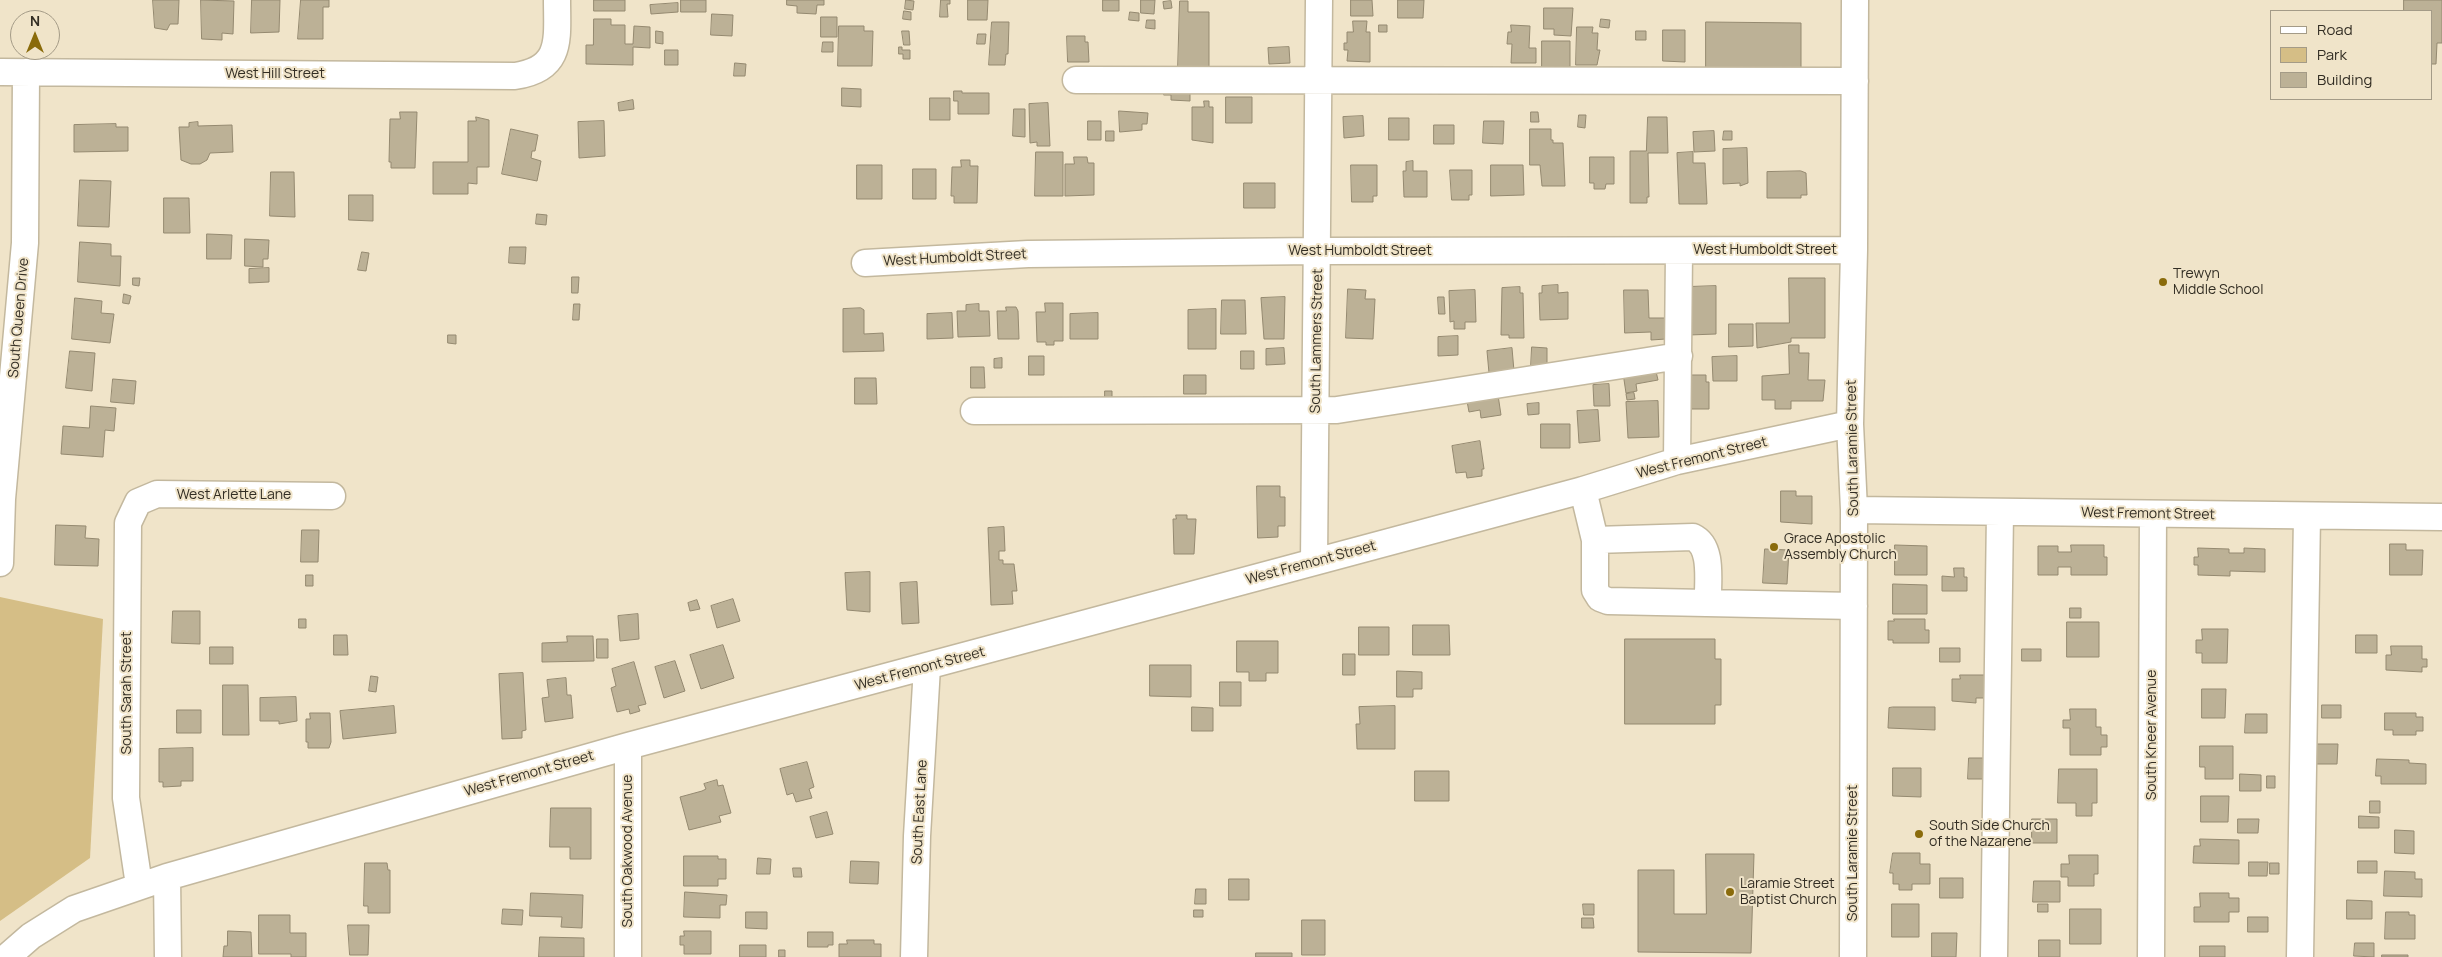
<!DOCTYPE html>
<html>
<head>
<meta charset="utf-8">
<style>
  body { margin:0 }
  #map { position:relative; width:2442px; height:957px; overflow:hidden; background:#f0e4c9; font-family:Manrope,sans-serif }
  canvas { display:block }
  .legend { position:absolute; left:2270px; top:10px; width:162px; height:90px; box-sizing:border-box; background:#f0e4c9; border:1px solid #a49b87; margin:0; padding:6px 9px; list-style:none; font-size:15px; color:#332e24 }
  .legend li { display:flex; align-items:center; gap:10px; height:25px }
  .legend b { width:25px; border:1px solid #a49b87 }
  .north { position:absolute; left:10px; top:10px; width:50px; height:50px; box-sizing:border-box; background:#f0e4c9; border:1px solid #a49b87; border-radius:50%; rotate:0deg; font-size:14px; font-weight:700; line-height:20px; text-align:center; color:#332e24 }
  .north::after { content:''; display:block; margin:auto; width:18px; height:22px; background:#8a6b0b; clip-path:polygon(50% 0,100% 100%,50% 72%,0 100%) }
</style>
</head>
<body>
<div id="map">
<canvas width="2442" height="957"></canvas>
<ul class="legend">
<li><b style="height:6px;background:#fff"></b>Road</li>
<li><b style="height:14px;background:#d5be86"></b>Park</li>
<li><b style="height:14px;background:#bcb196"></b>Building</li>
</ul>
<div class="north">N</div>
</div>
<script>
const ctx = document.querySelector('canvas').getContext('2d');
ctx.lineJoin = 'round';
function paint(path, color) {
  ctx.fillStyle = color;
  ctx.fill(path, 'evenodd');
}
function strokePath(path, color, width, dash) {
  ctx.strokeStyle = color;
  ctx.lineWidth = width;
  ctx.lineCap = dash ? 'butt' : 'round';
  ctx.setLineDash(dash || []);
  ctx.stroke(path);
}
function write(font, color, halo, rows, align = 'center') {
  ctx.font = font + ' Manrope,sans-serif';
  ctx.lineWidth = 4;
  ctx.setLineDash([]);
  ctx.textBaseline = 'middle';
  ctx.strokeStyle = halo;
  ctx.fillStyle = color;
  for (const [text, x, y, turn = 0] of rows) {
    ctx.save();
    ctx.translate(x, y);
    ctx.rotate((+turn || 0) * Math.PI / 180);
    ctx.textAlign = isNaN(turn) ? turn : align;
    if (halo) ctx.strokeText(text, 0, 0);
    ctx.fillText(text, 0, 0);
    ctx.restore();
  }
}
const green = new Path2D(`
  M0 597 103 619 90 858 0 921Z`);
const building = new Path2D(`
  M153 0H179L178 24H170L167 30 155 28Z
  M201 0 234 1 233 34 222 33V40L202 39Z
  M252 0H280L279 32 251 33Z
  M301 0H329V7H323V39H298Z
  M594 0H625V11H594Z
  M681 0H706V12H681Z
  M787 0H824V5H817L816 14 797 13V6L787 5Z
  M906 0 914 1 913 10 905 9Z
  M941 0H950V4H947L948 17H940Z
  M968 0H988L987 20H968Z
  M1103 0H1119V11H1103Z
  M1141 0H1155L1154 14 1141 13Z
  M1351 0H1372L1373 16H1351Z
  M1398 0H1424L1423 18H1398Z
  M2404 0H2442V43H2437L2436 64H2431V11H2404Z
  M1171 1 1172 8 1164 9 1163 2Z
  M1180 1H1188V12H1209V69H1178Z
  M678 3V12L651 14 650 5Z
  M1544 8H1573L1571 36 1554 35V29H1544Z
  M904 11 911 12V20L903 19Z
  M1130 12 1139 13V21L1129 20Z
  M712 14 733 15 732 36 711 35Z
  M821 17H837V37H821Z
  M594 19H611V25H625V44H633L634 26 650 27V48L633 47V65L586 64V45H593Z
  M1601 19 1610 20 1609 28 1600 27Z
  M1147 20H1155V29L1146 28Z
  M1353 21H1367L1366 32H1370V62L1347 61 1348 50H1344V43H1347V32H1353Z
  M992 22H1009L1008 54H1006L1005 65H989Z
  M1706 22 1801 23V73L1706 72Z
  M1379 25H1387V32H1379Z
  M1511 25 1530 26 1529 48H1536V63H1511L1512 44H1507L1508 32H1511Z
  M839 26H864V31H873L872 66H838Z
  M1577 27H1593L1592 33H1598L1597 50H1600L1597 65H1576Z
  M1663 30H1685V62L1663 61Z
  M656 31 663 32V44L656 43Z
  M902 31H909L910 45H904Z
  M1636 31H1646V40H1636Z
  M978 34H986L985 44H977Z
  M1067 36H1085V42H1088L1089 62H1068Z
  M1542 41H1570V67H1542Z
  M823 42H833V52H822Z
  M899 47H902V50H910V59H903V54H899Z
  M1289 47 1290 63 1269 64 1268 48Z
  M665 50H678V65H665Z
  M735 63 746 64 745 76H734Z
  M1164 87H1190V101L1171 100V95H1164Z
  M842 88 861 89V107L842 106Z
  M954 91H962V93H989V114H958V101H954Z
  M1226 97H1252V123H1226Z
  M930 98H950V120H930Z
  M633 100 634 109 619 111 618 103Z
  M1204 101H1209V107H1213V143L1192 140V107H1204Z
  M1048 103 1050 146H1037V142L1030 143 1029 104Z
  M1014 109H1025V137L1013 136Z
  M1119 111 1148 113 1147 124H1142V130L1120 132Z
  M400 112H417L415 168H391V162H389L390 119H400Z
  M1531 112H1538L1539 122H1531Z
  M1579 115H1586L1585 128 1578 127Z
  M1363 116 1364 136 1344 138 1343 117Z
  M476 117 489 120V167H477V184L468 183V194H433V162H468V121H476Z
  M1648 117H1667L1668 153H1648L1649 197H1647V203H1630V151H1646Z
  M1389 118H1409V140H1389Z
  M604 121 605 156 579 158 578 122Z
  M1088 121H1101V140H1088Z
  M1484 121H1504L1503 144 1483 143Z
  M198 122V126L232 125 233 152 210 153 207 160 200 164H191L181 160 179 127H189V123Z
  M116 124V127H128V151L74 152V125Z
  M1434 125H1454V144H1434Z
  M511 129 538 135 535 151H532L531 158 541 161 537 181 502 174Z
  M1530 129H1551V140H1553V143H1563L1565 186H1542L1540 165H1530Z
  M1106 131H1114V141H1106Z
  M1714 131 1715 151 1694 152 1693 132Z
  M1724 131H1732V140H1723Z
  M1747 148 1748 183 1740 186V183L1723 184V149Z
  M1036 152H1063V196H1035Z
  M1693 152V163H1705L1707 204H1679L1677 153Z
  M1074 157H1087L1088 163H1094V195L1065 196V164H1074Z
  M1590 157H1614V184H1606L1605 189H1594V183H1590Z
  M961 160H970V166H978L977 203H954V196H951L952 167H961Z
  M1413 161V171H1427V197H1404L1403 171H1406V162Z
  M857 165H882V199H857Z
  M1351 165H1377V196H1373V202H1352Z
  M1491 165H1523L1524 195 1491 196Z
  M913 169H936V199H913Z
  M1450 170H1472V195H1469V200H1452Z
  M1801 171 1806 173 1807 195H1801V198H1767V172Z
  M271 172H294L295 217 270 216Z
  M80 180 111 181 109 227 78 226Z
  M1244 183H1275V208H1244Z
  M349 195H373V221L349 220Z
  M164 198H189L190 233H164Z
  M537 214 547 215 546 225 536 224Z
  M207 234 232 235 231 259H207Z
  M245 239 269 240 268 259H263V267L245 266Z
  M80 242 111 244V256H121L120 286 78 282Z
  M510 247H526L525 264 509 263Z
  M362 252 369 253 366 271 358 270Z
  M269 268V282L249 283V269Z
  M572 277H579L578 293H572Z
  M133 278H140L139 286 133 285Z
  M1789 278H1825V338H1791V342L1757 348 1756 323H1789Z
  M1558 285V293L1568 292V319L1540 320 1539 293H1542V286Z
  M1716 286V334L1689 335 1688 287Z
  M1520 287V293H1523L1524 338H1509V335H1501L1502 288Z
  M1348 289 1366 290 1365 299H1375L1373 339 1346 338Z
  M1475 290 1476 322H1465V329H1454V321L1450 322 1449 291Z
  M1624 290H1648L1649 318H1665L1666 339 1651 340V332L1625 333Z
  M124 294 131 296 129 304 123 303Z
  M1285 297 1284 339H1264L1261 298Z
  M1438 297H1444L1445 314H1439Z
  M75 298 102 301 101 313 114 314 110 343 72 339Z
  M1222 300H1245L1246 334H1221Z
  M1045 303H1063V341H1054V345H1046V342H1037L1036 312H1045Z
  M574 304H580L579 320H573Z
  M979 304V311H989L990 336 958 337 957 311H966V305Z
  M1006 307H1016L1018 311 1019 339H998L997 311H1006Z
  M861 308 864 310V334L883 333 884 351 843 352V309Z
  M1216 309V349H1188V310Z
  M952 313 953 338 927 339V314Z
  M1098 313V339H1070V314Z
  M1729 324H1753V346L1729 347Z
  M448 335H456V344L448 343Z
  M1458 336V355L1438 356V337Z
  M1789 345H1799V353H1809L1808 380H1825L1823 401H1791V409H1775V400H1762V376L1789 374Z
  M1532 347 1547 348V367H1531Z
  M1284 348 1285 364 1266 365V349Z
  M1512 348 1514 371 1489 373 1487 351Z
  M70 351 95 353 92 391 66 388Z
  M1241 351H1254V369H1241Z
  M1029 356H1044V375H1029Z
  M1737 356V381H1713L1712 357Z
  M1002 358V368H994V359Z
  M971 367H984L985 388H971Z
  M1655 367 1658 380 1636 384 1637 391 1626 393 1623 373Z
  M1184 375H1206V394H1184Z
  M1691 375H1706V382H1709V409H1691Z
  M855 378H876L877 404H855Z
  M113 379 136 381 134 404 111 402Z
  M1609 384 1610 406H1594L1593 385Z
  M1105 391H1112V401H1105Z
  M1634 393 1635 399 1627 400 1626 394Z
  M1498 395 1501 415 1481 418 1480 410 1469 412 1467 401Z
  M1658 401 1659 437 1628 438 1626 402Z
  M1539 403V414L1528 415 1527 404Z
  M91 406 116 408 114 431 105 430 103 457 61 454 63 426 89 428Z
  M1598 410 1600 441 1579 443 1577 411Z
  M1541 424H1570V448H1541Z
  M1480 441 1484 469H1482V476L1467 478 1466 472 1456 473 1452 446Z
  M1257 486H1280V497H1285V526H1278V537L1258 538Z
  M1781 491H1796V496H1812V524L1781 522Z
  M1176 515H1187V519H1196L1194 554H1174L1173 519H1176Z
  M56 525 86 526 85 538 99 539 98 566 55 565Z
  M1004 527 1005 551H999V560H1003V564H1014L1017 591H1012L1013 604 991 605 988 528Z
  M302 530H319L318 562H301Z
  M2390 544H2406V550H2423L2422 575H2390Z
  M1895 545 1927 546V575H1895Z
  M2071 545H2104V557H2107V575H2071V567H2058V575H2038V546H2058V552H2071Z
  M2198 548 2229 549V553H2244V548L2265 549V572L2230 571V576L2198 575V565H2194V557H2198Z
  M1765 549 1789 550 1787 584 1763 583Z
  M1954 568H1964V577H1967V591H1942V576L1954 577Z
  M870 572V612L847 610 845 573Z
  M306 575H313V586H306Z
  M917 582 919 623 902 624 900 583Z
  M1893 584 1927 585V614H1893Z
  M733 599 740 621 717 628 711 606Z
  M697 600 700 609 690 611 688 603Z
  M2070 608H2081V618H2070Z
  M173 611H200V644L172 643Z
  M638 614 639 639 620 641 618 616Z
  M299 619H306V628H299Z
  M1894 619H1925V630H1929V643H1893V640H1888V621H1894Z
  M2067 622H2099V657H2067Z
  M1413 625H1449L1450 655H1413Z
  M1359 627H1389V655H1359Z
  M2202 629H2228L2227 663H2202V653H2196V640H2202Z
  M334 635H347L348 655H334Z
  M2356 635H2377V653H2356Z
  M567 636H593L594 661 542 662V643L567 642Z
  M597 639H608V658H597Z
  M1625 639H1715V659H1721V705H1715V724H1625Z
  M1237 641H1278V673H1266V681H1249V672H1237Z
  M723 645 734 678 701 689 690 655Z
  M2391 646H2422V659H2427V667H2422V672L2386 670V655H2391Z
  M210 647H233V664H210Z
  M1940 648H1960V662H1940Z
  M2022 649H2041V661H2022Z
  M1343 654H1355V675H1343Z
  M675 661 685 691 664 698 655 667Z
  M634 662 646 704 638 706 640 711 630 714 629 709 617 712 611 688 616 686 612 669Z
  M1150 665H1191V697L1150 696Z
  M1397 671 1422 672V689H1413V697H1397Z
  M523 673 526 730 522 731V738L502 739 499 674Z
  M1960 675H1990V698H1976V703L1952 701V679H1960Z
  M371 676 378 677 376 692 369 691Z
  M566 678 567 695H571L573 718 545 722 542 698 549 697 547 680Z
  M1220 682H1241V706H1220Z
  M223 685H248L249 735H223Z
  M2202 689H2226L2225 718H2202Z
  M296 697 297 721 279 724V721H260V698Z
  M2322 705H2341V718H2322Z
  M394 706 396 733 343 739 340 711Z
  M1395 706V749H1357L1356 724H1360L1359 707Z
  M1192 707 1213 708V731H1192Z
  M1893 707H1935V730L1888 728 1889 708Z
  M2070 709H2096V727H2101V735H2107V747H2101V755H2070V728H2063V720H2070Z
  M177 710H201V733H177Z
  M310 713H330L331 742 329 748H308V742H306V719H310Z
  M2385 713H2416V717H2423V731H2416V735H2393V730H2385Z
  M2246 714H2267V733H2245Z
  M2317 744H2338L2337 764H2317Z
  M2200 746H2233V779H2205V767H2200Z
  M193 748V781H181V786L163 787V782H159V749Z
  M1969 758H1991L1990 779H1968Z
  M2377 759 2409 760V763L2426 764V784H2381V776H2376Z
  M807 762 814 787 809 789 812 798 796 802 793 793 787 795 780 769Z
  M1893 768H1921V797L1893 796Z
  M2059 769H2097V803H2092V816H2076V803H2058Z
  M1415 771H1449V801H1415Z
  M2240 774 2261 775V791H2240Z
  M2267 776H2275V788H2267Z
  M717 780 718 786 723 785 731 813 719 816 721 822 689 830 680 797 702 791 706 789 704 784Z
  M2201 796H2229L2228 822H2201Z
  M2370 801H2380V813H2370Z
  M551 808H591V859H570V847H550Z
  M827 812 833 834 816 838 810 817Z
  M2359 816 2379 817V828H2359Z
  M2032 819H2057V843H2032Z
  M2238 819H2259L2258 833H2238Z
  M2395 830 2414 831V854L2395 853Z
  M2200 839 2239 840V864L2193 863 2194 846H2200Z
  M1893 853H1920V864H1930V884H1912V890H1899V884H1893V873H1890Z
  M1706 854H1754L1751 953 1638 952V870H1674V914H1706Z
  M2069 855H2098V874H2094V886H2068V877H2061V864H2069Z
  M684 856H718V859H726V879H718V886H684Z
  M758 858 771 859 770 874H757Z
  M851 861 879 862 878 884 850 883Z
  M2358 861H2377V873H2358Z
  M2249 862H2268L2267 876H2249Z
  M365 863H387L388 870H390V913H368V906H364Z
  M2270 863H2279V874H2270Z
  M793 868H801L802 877H794Z
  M2385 871 2415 872V879H2422V897L2384 896Z
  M1940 878H1963V898H1940Z
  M1229 879H1249V900H1229Z
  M2034 881H2060V902H2033Z
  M1196 889H1206V904H1195Z
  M685 892 727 895 726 905H720V918L684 917Z
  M531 893 583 895 582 928 561 927 562 917 530 916Z
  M2200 893H2229V898H2239V912H2229V922H2194V907H2200Z
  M2347 900 2372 901V919H2347Z
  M1583 904H1594V915H1584Z
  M1892 904H1919V937H1892Z
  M2038 904H2048V912H2038Z
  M503 909 523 910 522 925 502 924Z
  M2070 909H2101V944H2070Z
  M1194 910H1203V917H1194Z
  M746 912H767V929L746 928Z
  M2386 912H2409V915H2415V939H2385Z
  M259 915H290V933H306V957H291V954H259Z
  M2248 917H2268V932H2248Z
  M1582 918H1593L1594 928H1582Z
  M1302 920H1325V955H1302Z
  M348 925H369L368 955H350Z
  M228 931 251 932 252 957H223L224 946H227Z
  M684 931H711V954H684V945H680V936H684Z
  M808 932H833V945H828V947H808Z
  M1932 933H1957L1956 957H1932Z
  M540 937 584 938V957H539Z
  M847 940H874V944H881V957H839V944H847Z
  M2039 940H2060V957H2039Z
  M2355 943H2374V957L2354 956Z
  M740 945H766V957H740Z
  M2200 946H2225V957H2200Z
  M779 950H785V957H779Z
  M1256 953H1292V957H1256Z
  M2382 955H2408V957H2382Z`);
const minor = new Path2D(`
  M0 72 515 76C563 69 557 39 557 0
  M1076 80 1855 81
  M865 263 1028 254 1318 251 1854 250
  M974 411 1337 410 1679 356
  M1677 461 1679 251
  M1583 490 1595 540V590L1600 598 1608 601 1854 606
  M1854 510 2442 517
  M1595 540 1693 537C1714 547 1707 583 1708 603
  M1314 562 1319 0
  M0 563 2 499 25 243 26 72
  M167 877 168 957
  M139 885 126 798 128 523 138 502 157 494 332 496
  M7 957 31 936 74 909 167 877 628 746 1583 490 1677 461 1850 424
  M628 957V746
  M914 957 917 836 927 667
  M1853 957 1854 510 1850 424 1854 250 1855 0
  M1994 957 2000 512
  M2151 957 2153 514
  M2300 957 2307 516`);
const markers = [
  [2163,282,5,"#8a6b0b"],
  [1774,547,5,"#8a6b0b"],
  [1919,834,5,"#8a6b0b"],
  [1730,892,5,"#8a6b0b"]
];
const streetNames = [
  ["West Hill Street",275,74],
  ["West Humboldt Street",1765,250],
  ["West Humboldt Street",1360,251],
  ["West Humboldt Street",955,258,-3],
  ["South Queen Drive",19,318,-85],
  ["South Lammers Street",1317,341,-89],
  ["South Laramie Street",1853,448,-91],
  ["West Fremont Street",1702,458,-14],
  ["West Arlette Lane",234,495],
  ["West Fremont Street",2148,514,1],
  ["West Fremont Street",1311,563,-15],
  ["West Fremont Street",920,669,-15],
  ["South Sarah Street",127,693,-90],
  ["South Kneer Avenue",2152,735,-90],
  ["West Fremont Street",529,774,-16],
  ["South East Lane",920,812,-87],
  ["South Oakwood Avenue",628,851,-90],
  ["South Laramie Street",1853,853,-90]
];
const poiNames = [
  ["Trewyn",2173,274],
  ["Middle School",2173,290],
  ["Grace Apostolic",1784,539],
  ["Assembly Church",1784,555],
  ["South Side Church",1929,826],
  ["of the Nazarene",1929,842],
  ["Laramie Street",1740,884],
  ["Baptist Church",1740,900]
];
paint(green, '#d5be86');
paint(building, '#bcb196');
strokePath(building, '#948970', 1);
strokePath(minor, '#c3b89e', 29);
strokePath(minor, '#fff', 26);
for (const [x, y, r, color] of markers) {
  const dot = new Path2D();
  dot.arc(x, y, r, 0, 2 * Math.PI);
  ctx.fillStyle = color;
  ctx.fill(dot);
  strokePath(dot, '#f0e4c9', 2);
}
write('14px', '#332e24', '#f0e4c9', streetNames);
write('14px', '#332e24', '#f0e4c9', poiNames, 'left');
</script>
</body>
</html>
